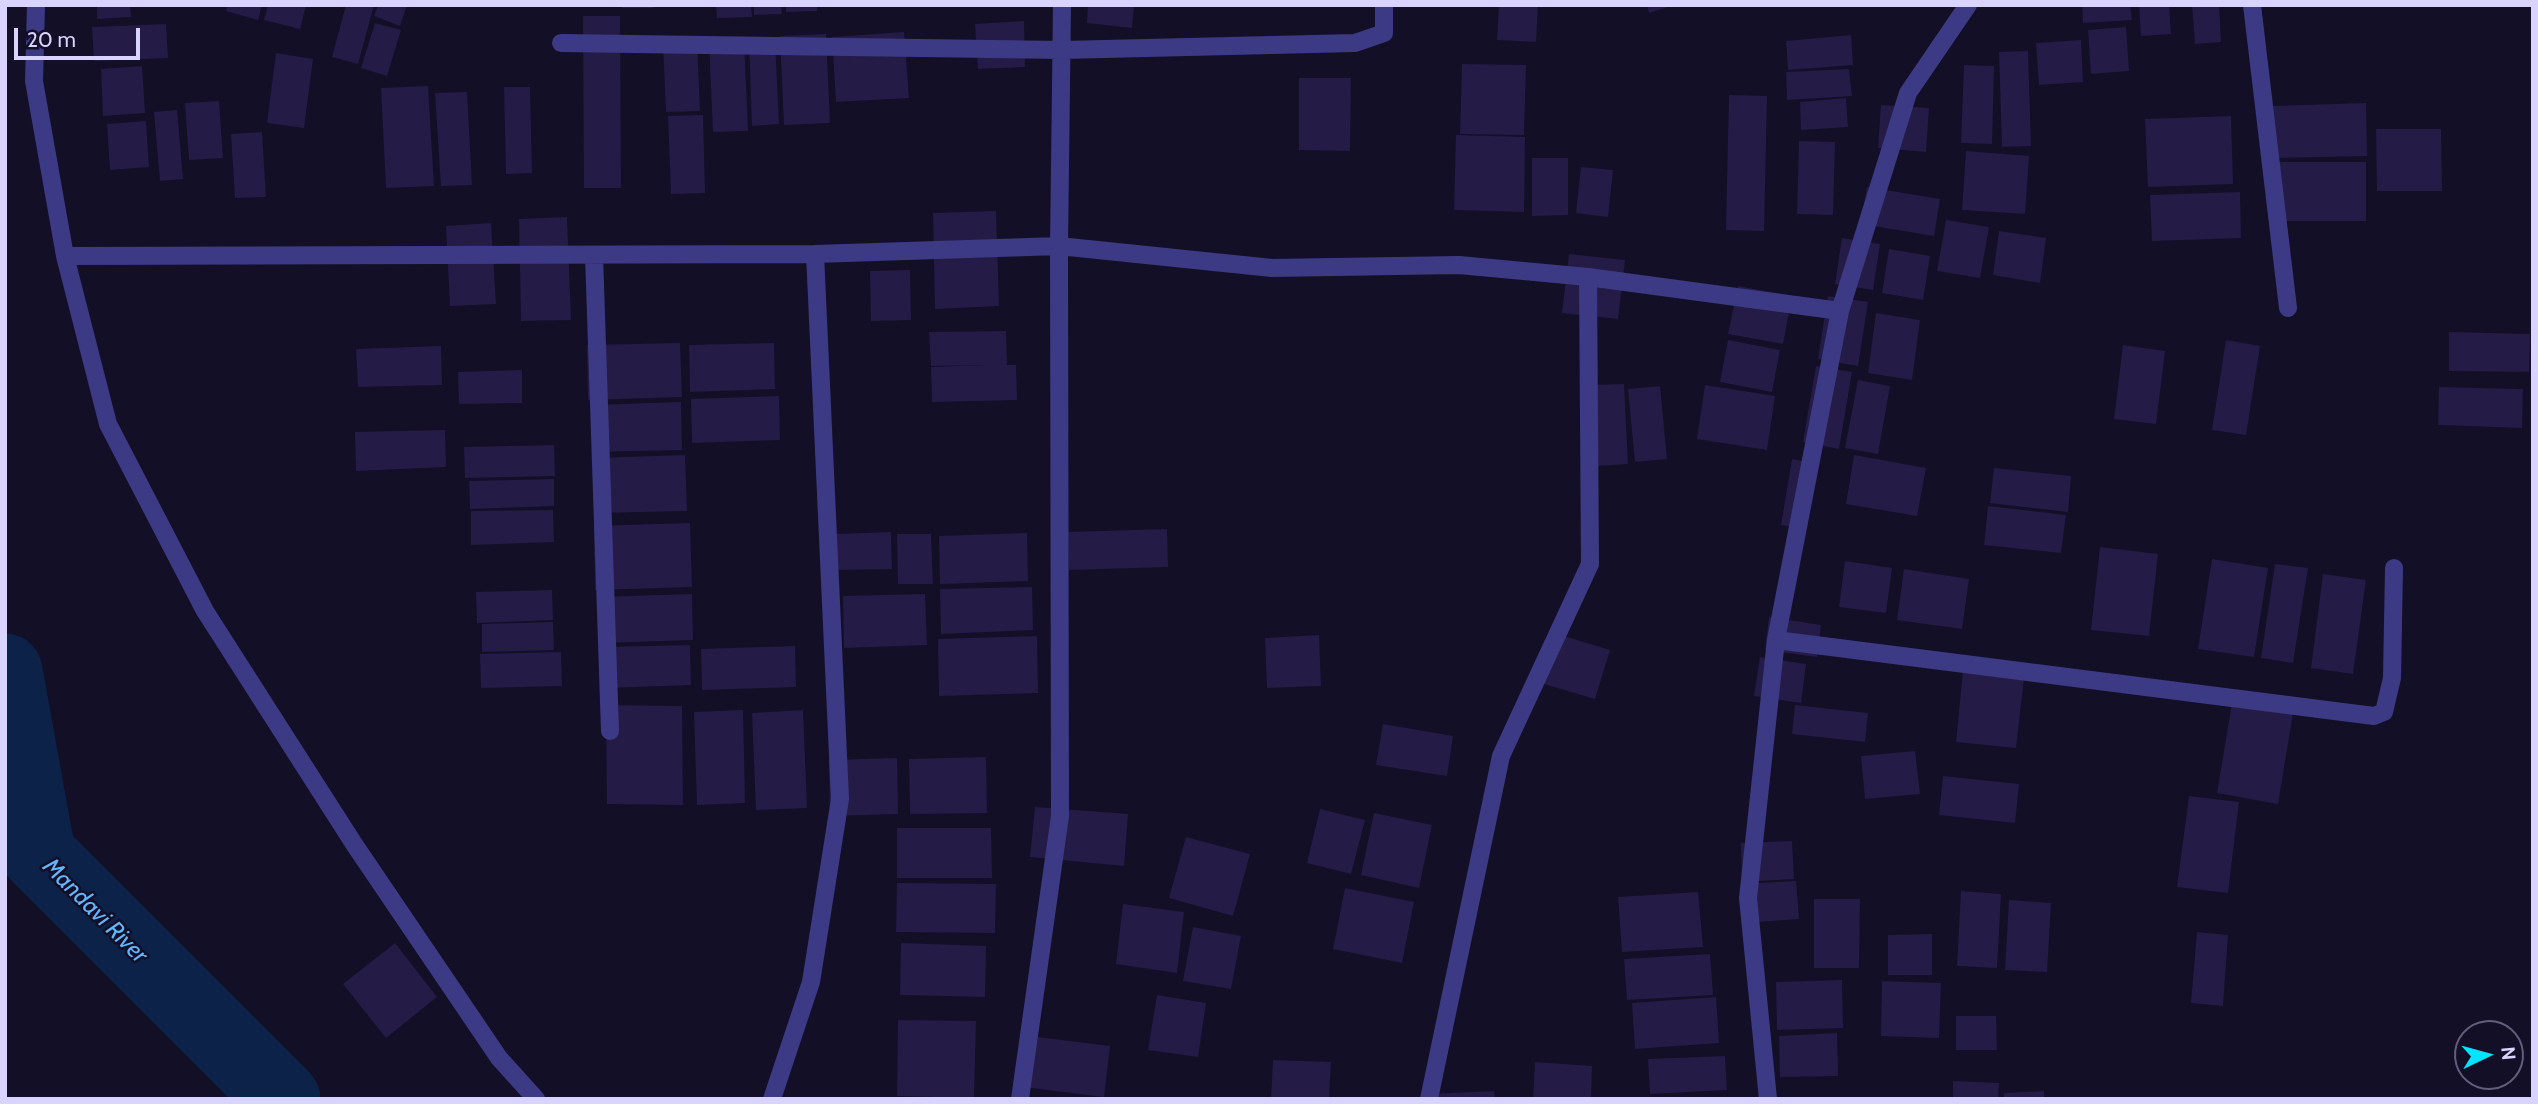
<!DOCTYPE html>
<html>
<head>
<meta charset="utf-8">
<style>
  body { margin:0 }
  #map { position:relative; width:2538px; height:1104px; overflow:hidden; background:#130f26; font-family:Cabin,sans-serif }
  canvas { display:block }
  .frame { position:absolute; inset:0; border:7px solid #d9d4ff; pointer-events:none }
  .north { position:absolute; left:2454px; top:1020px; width:70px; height:70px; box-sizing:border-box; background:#130f26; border:2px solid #625e7d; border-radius:50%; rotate:85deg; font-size:19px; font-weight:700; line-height:28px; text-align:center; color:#d9d4ff }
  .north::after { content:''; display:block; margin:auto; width:24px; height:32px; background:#00e5ff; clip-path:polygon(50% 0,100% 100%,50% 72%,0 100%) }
  .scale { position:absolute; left:14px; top:28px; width:126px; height:32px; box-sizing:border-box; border:4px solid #d9d4ff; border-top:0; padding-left:9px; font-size:21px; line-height:24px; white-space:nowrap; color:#d9d4ff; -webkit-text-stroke:5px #130f26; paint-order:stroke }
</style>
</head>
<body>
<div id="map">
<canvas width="2538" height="1104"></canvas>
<div class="frame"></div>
<div class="north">N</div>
<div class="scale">20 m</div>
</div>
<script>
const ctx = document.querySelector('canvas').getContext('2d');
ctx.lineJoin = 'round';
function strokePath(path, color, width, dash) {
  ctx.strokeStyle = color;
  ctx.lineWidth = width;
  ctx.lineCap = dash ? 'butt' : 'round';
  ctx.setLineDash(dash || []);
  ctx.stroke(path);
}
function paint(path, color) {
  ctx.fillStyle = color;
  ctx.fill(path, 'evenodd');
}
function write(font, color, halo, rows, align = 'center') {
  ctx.font = font + ' Cabin,sans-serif';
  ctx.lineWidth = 5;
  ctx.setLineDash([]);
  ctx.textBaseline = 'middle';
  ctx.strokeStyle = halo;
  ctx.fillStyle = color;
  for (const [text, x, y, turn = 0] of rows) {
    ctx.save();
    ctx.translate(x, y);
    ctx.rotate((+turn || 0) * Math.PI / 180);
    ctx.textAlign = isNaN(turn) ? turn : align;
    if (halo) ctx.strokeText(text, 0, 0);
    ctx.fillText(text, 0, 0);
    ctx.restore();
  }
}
const river = new Path2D(`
  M5 671 38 854 283 1099`);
const building = new Path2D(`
  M97 5H130L131 17 97 19Z
  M228 5H262L258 20 226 11Z
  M268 5H306L300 29 264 20Z
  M346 5H374L358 64 332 57Z
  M378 5H407L400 26 374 16Z
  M622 5H653V8H622Z
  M716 5H751L752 17 717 18Z
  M754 5H781L782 14 754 15Z
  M786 5H817V11L786 12Z
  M1088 5H1134L1132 28 1087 23Z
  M1499 5H1538L1536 42 1497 40Z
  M1647 5H1671V6L1649 13Z
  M2082 5H2130L2132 20 2083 23Z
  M2139 5H2169L2171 34 2141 36Z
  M2192 5H2219L2221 42 2195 44Z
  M583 16H620L621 188H584Z
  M1024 21 1025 67 978 69 975 24Z
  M375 23 401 30 387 76 361 68Z
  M166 24 168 58 94 61 92 27Z
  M2126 27 2129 71 2091 74 2088 30Z
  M904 32 909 98 836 102 832 37Z
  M826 34 830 123 784 125 780 36Z
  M1851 35 1853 65 1788 70 1786 41Z
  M744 40 748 131 713 132 709 41Z
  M2081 40 2083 82 2039 85 2036 43Z
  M775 41 779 124 752 126 749 42Z
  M697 42 700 111 666 112 663 43Z
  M2028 51 2031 146 2002 147 1999 52Z
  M276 53 313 59 304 128 267 123Z
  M1462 64 1526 65 1524 135 1460 134Z
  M1964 65 1994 66 1992 144 1961 143Z
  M142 66 145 113 103 116 101 69Z
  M1849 69 1852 96 1787 100 1786 72Z
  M1299 78H1351L1350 151 1299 150Z
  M428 86 434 186 386 188 381 88Z
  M504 87H530L532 173 506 174Z
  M467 92 472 185 441 186 435 93Z
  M1729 95 1767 96 1764 231 1726 230Z
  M1846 98 1848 127 1801 130 1800 102Z
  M219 101 223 158 189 160 185 103Z
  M2366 103 2367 156 2272 158 2271 106Z
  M1881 105 1929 108 1926 152 1878 148Z
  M177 110 183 179 160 181 154 112Z
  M703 115 705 193 671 194 668 116Z
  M2231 116 2233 184 2148 187 2145 119Z
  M146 121 149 167 110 170 107 124Z
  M2376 129H2441L2442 191H2377Z
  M262 132 266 197 235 198 231 134Z
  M1456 135 1525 137 1524 212 1454 210Z
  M1799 141 1835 142 1833 215 1797 214Z
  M1966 151 2029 156 2025 214 1962 210Z
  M1532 158H1568V215L1532 216Z
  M2278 162H2366V221H2279Z
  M1581 167 1613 170 1608 217 1576 213Z
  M1867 187 1940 199 1934 236 1861 224Z
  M2240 192 2241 238 2152 241 2150 195Z
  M996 211 999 306 935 309 933 213Z
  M567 217 571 320 521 321 519 219Z
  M1946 220 1989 227 1980 278 1937 271Z
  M491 223 496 304 450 306 446 226Z
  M1999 231 2046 238 2040 283 1993 275Z
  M1842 238 1880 244 1873 290 1835 284Z
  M1889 249 1930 256 1923 300 1882 293Z
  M1569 254 1625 260 1618 319 1562 313Z
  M910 270 911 320 871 321 870 271Z
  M1738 286 1792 296 1783 344 1728 334Z
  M1828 296 1868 302 1858 366 1818 359Z
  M1876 313 1920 320 1912 380 1868 373Z
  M1006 331 1007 365H1016L1017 400 932 402 931 367 986 365 931 366 929 332Z
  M2449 332 2530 334 2529 372 2449 371Z
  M1728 340 1780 350 1772 392 1720 382Z
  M2226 340 2260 346 2246 435 2212 430Z
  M680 343 682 397 588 400 587 345Z
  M774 343 775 389 690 392 689 345Z
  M2123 345 2165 351 2156 424 2114 419Z
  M441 346 442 385 358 387 356 349Z
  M1816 366 1852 372 1839 449 1803 442Z
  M522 370V403L459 404 458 372Z
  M1858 380 1890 386 1878 454 1845 448Z
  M1624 384 1628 464 1596 466 1592 385Z
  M1705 385 1775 396 1767 450 1697 439Z
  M1660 386 1667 459 1635 462 1628 389Z
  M2439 387 2523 389 2522 428 2438 425Z
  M779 396 780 440 692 443 691 399Z
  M681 402 682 450 594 452 593 405Z
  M445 430 446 467 356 471 355 432Z
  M554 445 555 476 465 478 464 447Z
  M685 455 687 511 597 513 595 458Z
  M1854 455 1926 468 1917 516 1846 504Z
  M1792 459 1817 464 1807 529 1781 525Z
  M1994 468 2071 476 2068 512 1990 503Z
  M554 479V506L470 509 469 481Z
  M1988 506 2066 515 2061 553 1984 545Z
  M553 510 554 542 471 545V511Z
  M690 523 692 587 595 590 594 526Z
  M1167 529 1168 567 1069 570 1068 532Z
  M891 532 892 569 836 570 835 534Z
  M1027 533 1028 581 940 584 939 536Z
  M897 534H931L933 584H898Z
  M2100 547 2158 554 2149 636 2091 630Z
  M2212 559 2268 568 2254 657 2198 649Z
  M1845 561 1892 568 1886 613 1839 607Z
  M2275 564 2308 568 2293 663 2261 658Z
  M1904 569 1969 579 1962 629 1897 620Z
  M2323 574 2366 580 2353 674 2311 668Z
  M1032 587 1033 630 941 634 940 589Z
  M552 590 553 620 477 623 476 592Z
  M692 594 693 640 601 643 599 597Z
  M925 594 927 645 844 648 843 596Z
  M1769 617 1821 625 1817 657 1765 650Z
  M553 622 554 650 482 652V624Z
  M1551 632 1610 650 1595 699 1537 682Z
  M1319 635 1321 686 1267 688 1265 638Z
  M1037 636 1038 693 939 696 938 639Z
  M690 645 691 685 607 688 606 647Z
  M795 646 796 687 702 690 701 649Z
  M561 652 562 686 481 688 480 654Z
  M1760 657 1806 664 1801 703 1754 696Z
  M1963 671 2024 678 2016 748 1956 742Z
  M2233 697 2294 707 2278 804 2217 793Z
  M606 705 682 706 683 805 607 804Z
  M1795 705 1868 713 1865 742 1792 734Z
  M743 710 745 803 697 805 694 712Z
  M803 710 807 808 756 810 752 713Z
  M1383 724 1453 736 1447 776 1376 765Z
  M1915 751 1920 794 1865 799 1861 756Z
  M986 757 987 813 910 814 909 759Z
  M897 758 898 814 830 816 829 760Z
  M1943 776 2019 784 2015 823 1939 815Z
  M2189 796 2239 802 2228 893 2177 887Z
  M1035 807 1128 814 1124 866 1030 857Z
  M1320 809 1365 820 1351 874 1307 863Z
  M1374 813 1432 825 1419 888 1361 875Z
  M897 828H991L992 878H897Z
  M1186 837 1250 854 1233 916 1169 898Z
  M1792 841 1794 879 1742 882 1741 843Z
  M1796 881 1799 919 1743 923 1741 884Z
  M897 883 996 884 995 933 896 932Z
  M1345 888 1414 902 1402 963 1333 949Z
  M1961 891 2001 894 1997 968 1957 966Z
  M1698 892 1703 947 1622 952 1618 897Z
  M1814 899H1860L1859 968H1814Z
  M2009 900 2051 903 2047 972 2005 970Z
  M1123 904 1184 912 1177 973 1116 964Z
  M1193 927 1241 936 1231 989 1183 981Z
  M2197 932 2228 935 2223 1006 2191 1003Z
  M1932 934V975H1888V935Z
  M395 943 437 997 386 1038 343 984Z
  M901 943 986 946 985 997 900 995Z
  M1710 954 1713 995 1627 1000 1624 959Z
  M1842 980 1843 1028 1777 1030 1776 982Z
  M1882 981 1941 983 1939 1038 1881 1036Z
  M1157 995 1206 1003 1198 1057 1148 1050Z
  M1716 997 1719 1043 1635 1049 1632 1003Z
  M1956 1016H1996L1997 1050H1956Z
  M898 1020 976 1021 974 1098 897 1096Z
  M1837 1033 1838 1076 1780 1077 1779 1036Z
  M1021 1035 1110 1046 1104 1097 1015 1086Z
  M1725 1056 1727 1090 1650 1094 1648 1059Z
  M1273 1060 1331 1062 1329 1099H1271Z
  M1535 1062 1592 1066 1591 1099H1533Z
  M1953 1081 1999 1083 1998 1099H1953Z
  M1494 1091 1495 1099H1427V1094Z
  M2044 1091V1099H2004V1093Z`);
const street = new Path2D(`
  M36 5 34 81 65 256 108 424 205 611 354 844 499 1058 536 1099
  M2252 5 2288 308
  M561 43 1063 50 1355 43 1384 33V5
  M594 255 610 731
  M65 256 815 254 1059 246 1272 268 1459 265 1588 277 1840 311
  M1776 640 2374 716 2384 712 2392 678 2394 568
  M772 1099 811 982 840 799 815 254
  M1020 1099 1060 816 1059 246 1062 5
  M1429 1099 1501 756 1590 564 1588 277
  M1768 1099 1748 898 1776 640 1840 311 1908 93 1968 5`);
const waterNames = [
  ["Mandavi River",95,911,45]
];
strokePath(river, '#0c2248', 75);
paint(building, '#241b47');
strokePath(street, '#3d3a85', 18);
write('italic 24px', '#62b6ff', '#130f26', waterNames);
</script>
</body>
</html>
